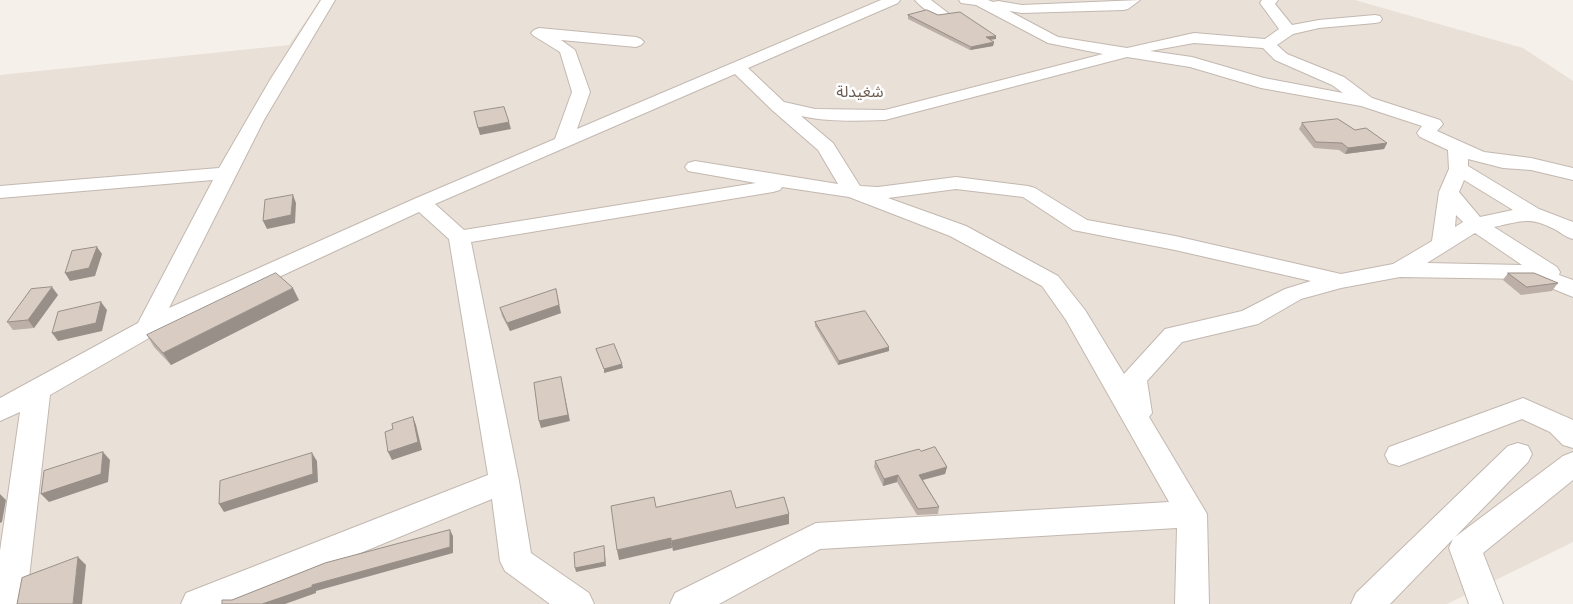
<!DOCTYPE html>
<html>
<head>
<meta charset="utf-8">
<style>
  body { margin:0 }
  canvas { display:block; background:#f5f0ea }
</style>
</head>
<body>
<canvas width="1573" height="604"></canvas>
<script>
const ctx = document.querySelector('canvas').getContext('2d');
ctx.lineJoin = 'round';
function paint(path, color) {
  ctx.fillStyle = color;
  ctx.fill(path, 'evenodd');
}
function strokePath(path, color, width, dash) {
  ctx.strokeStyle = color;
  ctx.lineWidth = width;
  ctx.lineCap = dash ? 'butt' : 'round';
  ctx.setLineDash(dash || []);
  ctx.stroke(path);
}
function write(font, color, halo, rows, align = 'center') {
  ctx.font = font + ' Quicksand,"Noto Sans Arabic",sans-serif';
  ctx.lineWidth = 5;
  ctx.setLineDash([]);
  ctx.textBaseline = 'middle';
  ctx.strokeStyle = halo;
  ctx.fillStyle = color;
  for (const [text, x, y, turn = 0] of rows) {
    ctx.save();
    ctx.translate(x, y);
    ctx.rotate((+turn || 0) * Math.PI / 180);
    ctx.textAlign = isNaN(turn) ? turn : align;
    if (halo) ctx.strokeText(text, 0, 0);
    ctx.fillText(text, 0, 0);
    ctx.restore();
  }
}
const residential = new Path2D(`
  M320 0H1355L1523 48 1573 81V542L1447 604H0V75L289 45Z`);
const minor = new Path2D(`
  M321 0H335L264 120 169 308 414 199 555 139 572 92 560 52 534 36 531 33 534 30 539 28 636 37 641 39 644 42 641 45 636 47 561 40 575 50 590 92 577 129 881 0H900L898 3 748 68 784 102 815 109 885 110 1103 54 1048 43 976 5 961 3 959 0H988L993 2 998 1 1022 5 1140 0 1128 9 1123 10 1022 13 1009 11 1058 37 1127 48 1194 33 1265 39 1279 29 1260 3 1262 0H1278L1275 4 1292 25 1319 20 1375 15 1380 16 1382 19 1380 22 1375 23 1319 28 1293 34 1277 45 1287 54 1344 77 1372 98 1440 120 1443 124 1437 131 1484 152 1531 158 1573 168V180L1531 170 1503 168 1468 159V166L1539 209 1573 222V239C1564 237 1560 231 1552 228 1528 216 1519 222 1494 227L1557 267 1560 272 1559 275 1573 280V297L1529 279 1400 277 1341 288 1301 299 1258 324 1182 342 1147 381 1152 413 1149 417 1207 514 1209 604H1175L1177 528 820 549 719 604H670L675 593 816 523 1169 502 1066 320 1042 286 950 236 849 197 782 187 780 190 773 192 471 242 519 481 531 553 589 593 594 604H550L505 571 500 561 492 499 236 604H181L186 593 488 475 449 239 419 212 156 334 50 395 26 604H0V551L20 412 0 421V398L138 323 213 180 0 198V186L219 168 270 80ZM1194 43 1263 48 1275 60 1332 85 1343 93 1264 78 1192 57 1150 51ZM1127 57 1190 67 1261 88 1361 106 1422 126 1417 133 1420 137 1448 150 1449 169 1439 192 1432 241 1393 264 1341 274 1175 236 1087 220 1035 188 1028 186 956 177 878 187 860 186 833 143 801 116C828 122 857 121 885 120ZM735 74 772 110 818 150 838 184 695 161 688 163 685 167 688 171 756 183 464 230 435 204ZM1464 180 1513 210 1480 217 1459 192ZM956 189 1023 197 1073 230 1175 250 1311 281 1285 289 1242 311 1165 329 1124 374 1085 310 1058 276 966 226 888 198ZM1456 215 1463 222 1455 227ZM1475 233 1522 265 1427 263Z
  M915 0H931L948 13 946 16C935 19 922 8 915 0Z
  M1523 398 1573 420V448L1563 445 1550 432 1522 419 1399 466 1389 463 1385 455 1389 447Z
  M1518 443 1528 446 1532 454 1528 462 1455 537 1563 456 1573 452V480L1483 553 1503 604H1469L1449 548 1453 539 1390 604H1351L1356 593 1508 446Z`);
const wall = new Path2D(`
  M908 15 996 39 990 40 994 42 993 46 970 50 908 19Z
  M1302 123 1355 130 1387 143 1384 149 1345 154 1339 150 1314 148 1299 129Z
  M1508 273 1558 283 1552 291 1521 295 1503 280Z
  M58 295 34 328 13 330 7 322Z
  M299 300 171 365 154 347 147 335Z
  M500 308 561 313 510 331 502 316Z
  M815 322 889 351 838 365 815 326Z
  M875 461 947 467 945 474 923 480 939 507 938 514 917 515 897 482 883 486 874 467Z`);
const shadedWall = new Path2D(`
  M996 36V39L986 40V37Z
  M994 42 993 46 970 50 971 47Z
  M509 122 511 129 480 135 478 128Z
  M1387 143 1384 149 1345 154 1348 148Z
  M293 195 296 203 295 223 267 229 263 221Z
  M97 247 102 254 95 276 70 281 65 273Z
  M52 287 58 295 34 328 28 320Z
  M293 288 299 300 171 365 163 353Z
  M556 289 561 313 510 331 507 323Z
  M101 302 107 310 102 331 58 341 52 333Z
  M889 347V351L838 365 839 361Z
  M622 364 623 368 604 373V369Z
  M562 383 570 421 541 428 539 421Z
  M413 417 416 425 422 450 392 460 388 452Z
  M103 452 110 460 108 482 49 502 41 494Z
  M312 453 317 461 318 482 224 512 219 504Z
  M947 467 945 474 918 481 919 475Z
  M898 475 897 482 883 486 884 479Z
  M0 494 6 500 2 522 0 523Z
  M789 514V524L673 551 671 541Z
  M450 530 453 536V553L316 591V593L285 604H262L312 585Z
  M671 538 672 548 619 560 617 550Z
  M604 546 606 566 576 572 575 568Z
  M78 557 86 565 82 604H73Z`);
const building = new Path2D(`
  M927 10 938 15 960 12 996 36 986 37 994 42 971 47 908 15Z
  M504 107 509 122 478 128 474 112Z
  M1338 119 1355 130 1366 128 1387 143 1348 148 1342 143 1316 142 1302 123Z
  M293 195 291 215 263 221 265 200Z
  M97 247 89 268 65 273 72 251Z
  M276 273 293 288 163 353 147 335Z
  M1508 273H1534L1558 283 1527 287Z
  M52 287 28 320 7 322 31 289Z
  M556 289 559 305 507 323 500 308Z
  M101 302 96 323 52 333 58 312Z
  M865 311 889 347 839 361 815 322Z
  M614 344 622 364 604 369 596 349Z
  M561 377 568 415 539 421 534 383Z
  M413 417 418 442 388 452 385 432 393 429 392 424Z
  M935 447 947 467 919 475 939 507 918 509 898 475 884 479 875 461 919 449 921 451Z
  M103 452 101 474 41 494 44 471Z
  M312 453 313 474 219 504 220 481Z
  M731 491 736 508 784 497 789 514 671 541V538L617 550 611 506 654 497 656 507Z
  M450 530V547L312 585V587L262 604H222V600H232L325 563Z
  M604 546 605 562 575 568 574 553Z
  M78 557 73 604H17L22 578Z`);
const farQuarternames = [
  ["شغيدلة",860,92]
];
paint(residential, '#e9e0d8');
strokePath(minor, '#c3b8b0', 2);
paint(minor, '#fff');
paint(wall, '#bbafa8');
paint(shadedWall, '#988f88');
paint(building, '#d9ccc3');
strokePath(building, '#988f88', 1);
write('16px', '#6c5b4f', '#fff', farQuarternames);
</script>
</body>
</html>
